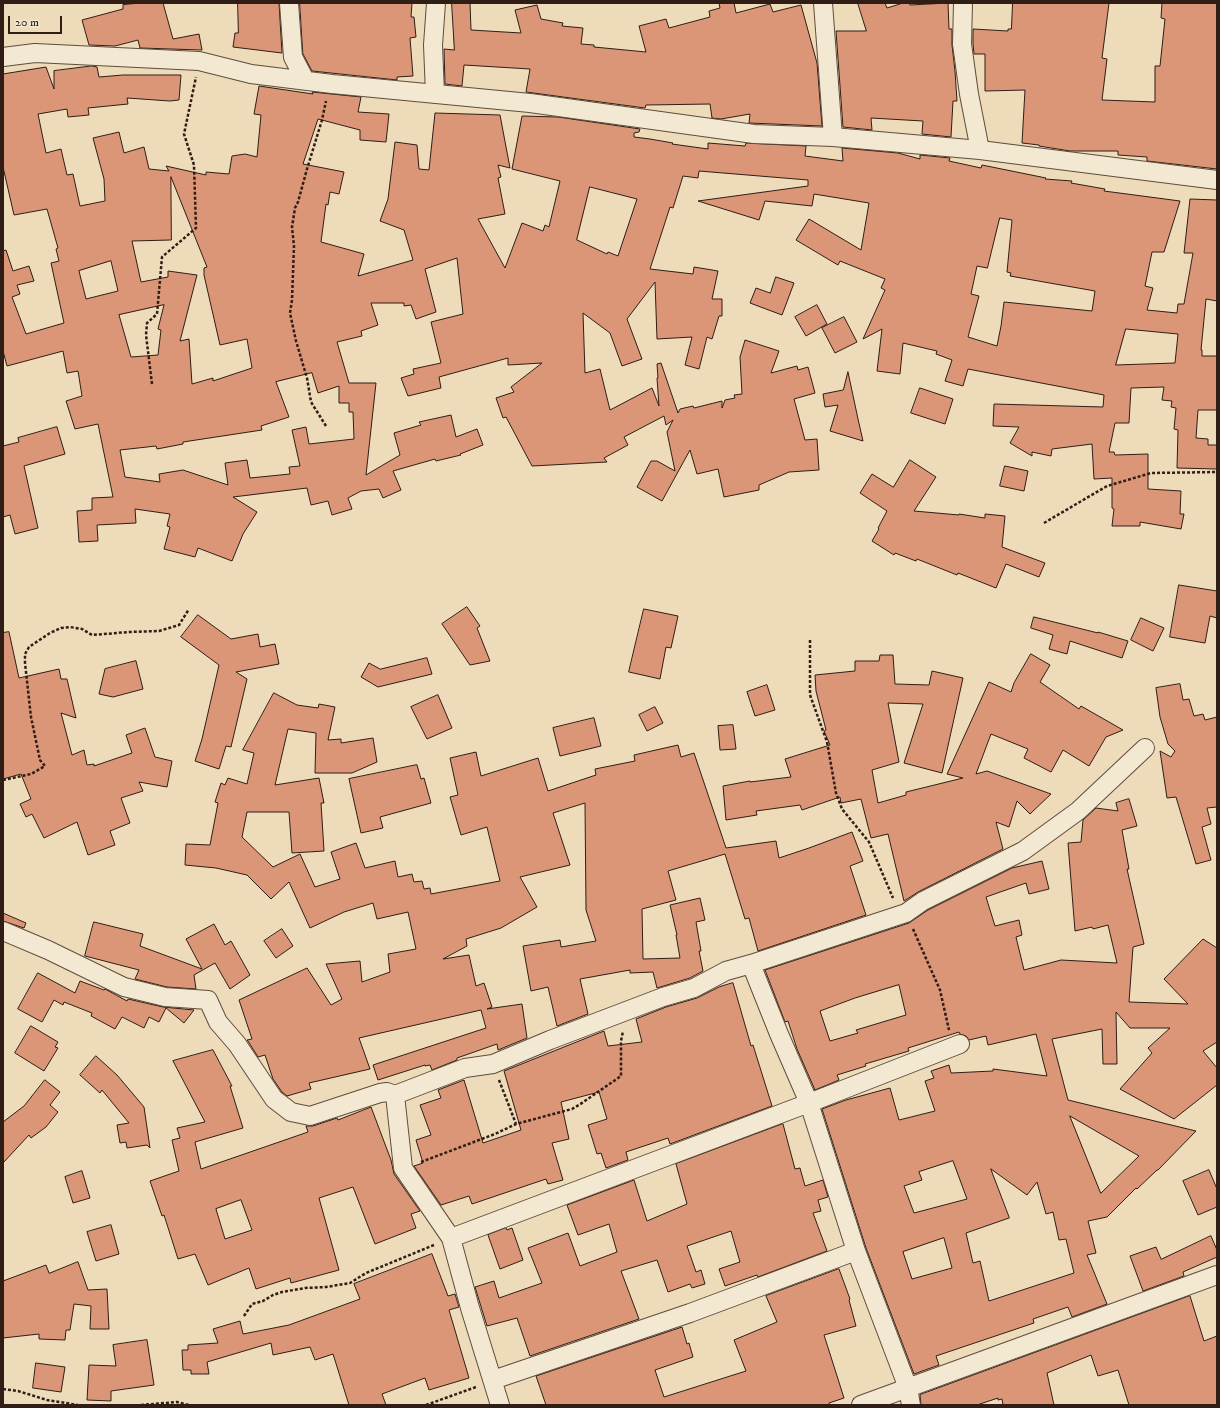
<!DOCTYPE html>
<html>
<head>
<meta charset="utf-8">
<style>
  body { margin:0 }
  #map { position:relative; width:1220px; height:1408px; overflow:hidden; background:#eddbba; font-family:"IM FELL DW Pica",serif }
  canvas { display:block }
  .frame { position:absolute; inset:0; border:4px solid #301d15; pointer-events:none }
  .scale { position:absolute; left:8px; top:16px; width:54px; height:18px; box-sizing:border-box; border:2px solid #301d15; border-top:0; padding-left:5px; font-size:12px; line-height:14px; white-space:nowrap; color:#301d15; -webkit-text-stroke:3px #f3e8d2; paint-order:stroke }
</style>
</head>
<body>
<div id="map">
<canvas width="1220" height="1408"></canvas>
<div class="frame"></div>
<div class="scale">20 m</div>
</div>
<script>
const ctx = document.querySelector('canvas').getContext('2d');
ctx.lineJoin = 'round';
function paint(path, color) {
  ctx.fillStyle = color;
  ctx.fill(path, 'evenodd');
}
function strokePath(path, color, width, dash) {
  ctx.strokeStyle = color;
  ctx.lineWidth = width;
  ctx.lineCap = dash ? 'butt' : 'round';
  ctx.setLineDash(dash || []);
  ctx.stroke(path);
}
const building = new Path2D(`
  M141 3H163L173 39 199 34 202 50 140 48 138 40 115 46 89 45 82 20 123 9V5Z
  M238 3H279L282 53 233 47 235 33H238Z
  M300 3H412L411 17H414L416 37 410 38 413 76 397 77V80L312 71 303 54Z
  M452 3H470L471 30 521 33 515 10 537 5 541 19 563 23 562 26 583 28 581 44 594 45V47L646 52 639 26 666 19 669 28 710 17 709 11 720 8 719 3H734L736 13 770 4 773 12 801 5 817 63 822 126 749 123 750 114 721 119 712 118 710 104 646 105 645 108 526 92 530 69 464 65 462 86 445 84 444 49 454 50Z
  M858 3H885L887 8 903 3H909L910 5 948 3 949 29H952V45L955 71 957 101H953L951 137 922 134 923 121 871 118 872 130 843 127 836 31H866Z
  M1013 3H1109L1102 58 1107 59 1102 100 1155 102V66H1160L1165 19 1161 18 1162 3H1217V169L1147 161V157L1118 155V151H1070L1039 146V145L1022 143 1025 90 985 91V54H974L973 43V29L1008 31V29H1011Z
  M92 66 97 67 99 77 123 75H181L179 100 170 101 127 98 128 104 88 108 89 115 68 117 67 109 38 114 46 153 61 149 67 175 73 174 80 206 105 201 104 179 93 138 119 132 124 153 144 147 149 169 169 171 166 166 206 175V172L229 174 232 156 245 154 257 157 261 115 254 114 259 86 313 94 312 92 361 97 358 112 389 114 386 142 360 140V130L318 119 303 164 344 172 339 194 330 192 328 205 326 204 321 242 364 254 358 276 413 260 404 230 380 221 388 199 395 142 417 145 419 169 429 170 435 113 500 115 510 168 498 165 501 177 498 178 505 214 478 219 505 268 522 223 543 231 545 225 549 227 560 181 512 169 522 116 558 117 640 129 639 132 634 133V137L650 139 673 143 672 144 708 149V143L745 146 746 143 806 146 805 156 843 161 842 148 898 153 920 159V155L950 158 949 161 981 168 982 165 1046 178 1045 179 1072 181 1071 183 1105 189 1104 191 1180 201 1164 252H1152L1145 286 1153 288 1147 310 1177 313 1178 304H1184L1193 253H1184L1190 199 1217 200V301L1206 299 1201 350H1202V356H1217V410H1198L1196 438 1208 439V445H1217V469L1177 468 1178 430 1174 429 1176 408 1171 407 1172 401 1162 400 1164 387 1131 388 1129 423H1115L1109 452H1114L1115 455 1148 454V489L1181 491 1180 514H1184L1181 529 1140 522V526H1112L1114 509 1112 508V478L1094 479 1092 444 1052 449 1051 456 1032 452V456L1010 443 1019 427 993 426 994 404 1103 407 1104 395 968 369 963 386 945 381 952 360 936 354 937 351 903 343 900 374 877 371 882 329 863 339 885 290 881 288 885 279 840 261 838 265 796 240 809 219 861 250 869 203 814 194 812 206 765 201 759 220 698 201 808 186V180L699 171 698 178 683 176 673 208 670 207 650 269 693 274 694 267 718 271 712 299H722V316H719L712 339 707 337 699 369 685 365 692 337 657 339 655 282 627 319 642 359 622 366 610 333 583 313 585 373 600 369 610 410 652 388 659 406 657 378H658L657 364 661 363 678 413 680 409 693 406 694 408 722 401V408L725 400 735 398 734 395 742 394 740 357 745 340 779 351 771 373 797 366 798 370 808 367 815 393 794 399 805 440 817 439 819 470 789 472 759 485V490L724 497 718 469 697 474 690 450 662 501 637 487 651 461H657L675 471 667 432 673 420 666 425 664 416 624 437 628 445 604 458 607 462 532 466 506 417 503 418 496 398 514 392 511 387 542 363 508 365V358L439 377 441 388 408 396 401 378 414 374 413 369 441 363 431 322 463 314 457 258 425 269 436 312 416 319 411 305 404 306V303H371L378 325 361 331 362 336 337 342 349 383H376L366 475 400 455 394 433 421 425 419 422 451 415 456 437 477 429 483 445 460 454 461 455 436 461 435 459 393 471 401 490 383 498 379 489 361 491 348 498 352 509 332 515 328 501 311 505 307 488 233 497 257 512 243 534 232 561 198 548 195 557 164 549 170 527 167 526 170 514 135 509 136 523 97 525 98 541 79 542 77 511 92 510V498L113 497 98 424 75 429 66 401 82 396 78 371 67 373 63 351 7 366 3 351V251L6 250 13 271 29 266 34 281 17 285 20 294 12 297 26 334 64 323 51 263 59 261 56 249 58 248 47 209 14 215 3 167V74L46 67 54 89V71ZM171 177 207 267 204 268V275L220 345 247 339 252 368 213 381V378L192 384 189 339 180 341 197 275 168 271V277L141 282 132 241 171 240ZM590 187 637 199 618 256 608 252 607 254 577 240ZM1000 218 1012 220 1007 272 1011 273 1010 276 1095 291 1092 311 1004 302 1001 326 997 346 968 337 979 296 971 294 977 266 987 268ZM111 261 118 291 86 299 79 271ZM164 305 158 329 161 330 158 355 131 357 119 315ZM1126 329 1178 334 1175 363 1116 365ZM312 373 318 393 339 386V403H349V412H353L354 439 309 444 306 427 292 430 300 466 289 467 290 474 250 478 247 460 225 463 228 485 183 470 159 474 160 482 125 477 120 450 156 446 157 449 183 444V442L262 430 261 426 289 417 276 382Z
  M776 277 794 283 782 315 750 303 756 288 770 293Z
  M817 305 827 324 806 336 795 317Z
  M844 317 857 342 835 353 822 328Z
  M848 372 858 419 863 441 830 431 838 405 825 407 823 394 843 390Z
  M920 388 953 399 945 424 911 413Z
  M57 427 65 454 24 466 38 528 15 534 10 515 3 517V446L19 442 18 438Z
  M910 460 936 477 914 511 959 515V514L985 518V514L1005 516 1002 547 1045 563 1039 577 1006 564 996 588 958 573 957 575 917 559 916 561 895 553 894 555 872 541 879 529 878 528 887 511 860 493 872 474 893 487Z
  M1005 466 1028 471 1024 491 1000 486Z
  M1179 585 1217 591V618L1210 616 1205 643 1170 637Z
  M467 607 480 626 477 628 490 661 470 665 442 624Z
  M644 609 678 616 671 648 666 647 660 679 629 672Z
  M198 615 231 639 258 634 260 647 275 644 279 664 236 672 247 679 231 747 226 746 219 769 195 761 202 739 219 665 181 637Z
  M1034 617 1098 633V632L1128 641 1122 658 1070 641 1067 654 1049 649 1053 635 1031 628Z
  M1141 618 1164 628 1153 651 1131 640Z
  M9 632 19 678 59 669 61 679H67L76 718 61 713 72 755 84 750 87 765 94 764V766L132 753 126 735 145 728 155 757 172 761 167 787 139 782 143 791 121 798 130 823 110 831 115 845 88 855 77 822 44 838 32 814 26 817 20 804 31 799 21 774 3 779V633Z
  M1031 654 1050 665 1040 682 1079 709 1081 706 1123 730 1106 737 1089 766 1063 750 1051 772 1024 758 1028 749 991 734 976 774 987 771 1051 794 1030 814 1017 801 1009 827 996 822 1003 849 918 892 904 901 888 834 871 838 861 799 841 803 840 797 802 810 800 805 756 811 757 815 726 820 723 786 750 781V782L791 777 785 759 830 745 824 731 826 730 816 691 815 675 855 671V661H879L880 655H893L895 684 929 685 932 671 963 678 942 773 904 763 923 704 888 703 899 762 872 770 878 803 906 795V792L963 778 947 774 989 682 1011 692 1014 683Z
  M427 658 432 674 378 687 361 677 369 663 380 669Z
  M136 661 143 689 113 697 99 694 105 669Z
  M1180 684 1183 700 1189 699 1194 716 1203 714 1205 720 1217 717V807L1207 808 1211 824 1202 827 1211 860 1196 864 1176 797 1167 798 1160 751 1171 757 1175 751 1168 744 1160 717 1156 688Z
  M767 685 775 710 755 716 747 692Z
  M274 693 297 705 318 708 319 704 335 707 328 740 341 739V743L373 738 377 762 352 773H315L316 733 288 729 275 785 319 778 324 803H321L324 851 292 853 289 812H247L242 837 273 867 300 854 315 887 340 879 331 852 356 843 365 868 395 861 398 877 412 874 414 882 422 881 424 889 430 888 431 894 500 881 487 827 461 835 450 797 458 795 450 758 476 752 481 776 538 758 548 791 596 775 595 769 635 761 634 755 678 745 681 757 694 753 726 848 776 841 779 858 809 848 852 832 863 861 850 866 866 915 758 951 749 918 745 919 725 854 668 871 676 900 642 909 643 959 680 958 676 935H677L670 905 700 898 705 920 696 922 701 951H699L703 971 690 978 657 988 653 972 630 973V970L580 979 588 1014 557 1026 548 987 531 991 523 946 560 940 561 947 596 941 586 910 585 803 553 813 570 865 520 877 537 907 501 928 466 939 467 946 443 959 469 955 476 986 484 983 492 1007 487 1009 522 1004 527 1038 498 1050 497 1044 457 1058V1060L432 1070 430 1065 425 1066V1065L378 1080 373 1065 486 1028 481 1010 359 1038 370 1069 309 1083 311 1089 287 1096 282 1092 273 1079 265 1055 258 1057 248 1041 247 1040 252 1039 239 1000 307 968 331 1005 342 999 326 964 360 961 362 982 390 972 388 954 416 949 408 912 377 919 373 903 344 912 310 928 289 882 271 899 247 875 216 868 185 865 186 844 210 845 218 803 215 802 221 783 225 785 228 778 247 784 254 753 243 750Z
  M438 695 452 728 427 739 411 707Z
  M655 707 663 723 647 731 639 715Z
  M594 718 601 746 560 756 553 728Z
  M733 725 736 749 720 750 718 726Z
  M417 765 421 779 424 778 431 803 380 817 383 828 361 833 349 779Z
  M1129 799 1137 826 1122 830 1129 869H1127L1144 944 1133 947 1129 1002 1188 1004 1164 979 1203 939 1217 948V1042L1203 1051 1217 1068V1085L1174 1119 1120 1089 1152 1053 1148 1048 1170 1028H1130L1116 1012 1117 1064H1103L1102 1029 1052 1039 1068 1100 1196 1131 1158 1170H1157L1137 1189 1136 1188 1107 1217 1088 1221 1096 1253 1087 1255 1107 1304 1072 1317 1068 1307 1033 1319 1034 1323 936 1356 939 1365 914 1374 866 1248 822 1109 846 1100 890 1088 899 1120 935 1111 925 1081 934 1078 931 1071 949 1065 951 1073 993 1071V1069L1047 1076 1036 1034 988 1045 986 1036 969 1040 966 1036 960 1034 959 1032 908 1048 909 1051 865 1064 866 1066 837 1075 839 1080 815 1090 797 1049 788 1021 785 1022 765 970 909 923 928 910 1012 868 1042 861 1049 889 1029 894 1026 883 986 897 995 926 1019 920 1022 935 1016 937 1024 970 1061 960 1117 963 1108 925 1093 929 1092 927 1075 931 1068 843 1081 842 1083 820 1096 808 1118 811 1116 803ZM899 985 906 1015 856 1030 858 1033 830 1041 820 1011 855 998ZM1070 1116 1139 1156 1101 1193ZM953 1161 967 1199 914 1213 904 1186 922 1180 919 1172ZM991 1169 1027 1195 1037 1182 1046 1214 1053 1212 1059 1240 1066 1239 1074 1273 989 1301 980 1261 973 1263 966 1233 1009 1218ZM944 1238 952 1268 912 1279 903 1252Z
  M3 913 26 923 24 928 3 921Z
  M94 922 143 934 140 946 202 969 186 939 214 924 225 945 231 941 250 975 230 989 215 963 194 975 196 989 167 987 135 979 139 970 85 956Z
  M282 929 293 946 276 958 264 941Z
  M38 973 75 993 80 981 104 990 105 989 127 1001 128 999 163 1007 194 1010 184 1023 166 1008 159 1022 149 1017 144 1028 122 1017 115 1029 91 1016 92 1013 64 1002 63 1005 54 1000 42 1022 18 1009Z
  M733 983 751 1046 753 1045 772 1106 670 1144 668 1138 626 1152 628 1160 606 1168 601 1153 597 1154 588 1125 607 1119 599 1092 561 1102 569 1139 552 1143 563 1180 548 1184 546 1179 472 1204 469 1196 441 1205 414 1166 423 1163 416 1140 431 1135 420 1105 441 1098 438 1090 464 1080 483 1143 521 1130 504 1071 604 1031 608 1046 642 1042 636 1019 666 1007 697 998 719 987Z
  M31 1026 58 1042 55 1047 58 1048 44 1071 15 1053Z
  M213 1050 232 1086H230L243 1128 195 1142 201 1169 308 1132 306 1126H313L337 1118 338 1120 371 1107 391 1160 394 1174 420 1211 411 1214 416 1228 375 1244 353 1187 319 1198 339 1270 291 1283 290 1278 256 1289 249 1268 208 1285 195 1254 178 1259 164 1215 162 1216 150 1181 179 1171 172 1140 180 1138 177 1128 205 1122 173 1061ZM241 1200 252 1230 225 1239 216 1209Z
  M96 1056 117 1075 144 1107 150 1148 147 1145 127 1148 126 1142 120 1143 117 1125 129 1123 102 1090 100 1093 80 1075Z
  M45 1080 60 1092 50 1105 58 1112 46 1127 31 1138 29 1135 3 1163V1122L24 1106Z
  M783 1124 795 1169 800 1168 805 1186 823 1180 828 1197 818 1200 821 1211 813 1213 827 1251 758 1277 757 1275 725 1286 719 1269 740 1262 731 1231 687 1246 696 1272 701 1270 705 1284 692 1288 690 1284 668 1292 657 1260 621 1271 639 1319 530 1356 517 1318 487 1326 475 1287 494 1281 499 1298 542 1283 528 1248 568 1233 580 1266 617 1252 609 1224 578 1235 567 1205 634 1180 647 1221 687 1204 676 1164Z
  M1209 1170 1217 1189V1207L1198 1215 1183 1181Z
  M82 1171 90 1198 73 1203 65 1177Z
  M111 1225 119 1254 96 1261 87 1232Z
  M506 1228 507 1230 512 1228 523 1260 500 1269 488 1235Z
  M1211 1236 1217 1250V1257L1183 1272 1184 1276 1143 1291 1130 1256 1156 1247 1161 1259Z
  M432 1254 448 1296 455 1294 459 1307 449 1310 469 1378 429 1390 425 1378 382 1394 386 1405H349L333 1354 315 1360 310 1347 273 1355 271 1343 207 1362 209 1374H191V1370H183L182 1350H188V1345L218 1343 213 1329 240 1321 243 1334 289 1325 360 1299 354 1284Z
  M78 1262 88 1290 107 1289 109 1329H90L91 1306 74 1304 70 1330H66L65 1340 39 1339V1334L3 1338V1281L46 1265 49 1273Z
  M839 1269 850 1299 849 1300 856 1326 824 1335 844 1398 829 1403V1405H546L536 1376 682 1327 687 1344 689 1343 693 1357 655 1370 664 1397 746 1371 734 1340 777 1322 766 1296Z
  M1190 1296 1204 1341 1217 1336V1405H1129L1118 1370 1098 1376 1091 1355 1047 1373 1054 1405H1003L1002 1399 998 1400V1398L977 1405H921L920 1395Z
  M147 1340 154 1385 111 1391V1401L87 1400 89 1365 116 1366 113 1345Z
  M36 1363 65 1367 61 1392 33 1388Z`);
const path = new Path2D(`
  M152 384 146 335 147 323 157 314 162 257 196 228 194 165 184 134 196 77
  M326 426 311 402 307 378 296 341 290 313 292 300 294 246 292 227 295 208 298 202 307 169 322 120 326 101
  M1044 523 1107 486 1151 473 1217 472
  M810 640V695L827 742 836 793 842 809 869 842 893 898
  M3 780 31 774 45 766 40 760 31 717 25 663V654L29 647 50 633 61 628 70 627 82 629 92 635 129 632 159 631 179 625 189 609
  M913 929 940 990 949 1030
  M499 1080 516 1124
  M421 1162 495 1134 516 1124 572 1109 579 1105 621 1076V1041L623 1031
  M244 1316 252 1304 263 1301 273 1295 282 1292 305 1288 326 1287 350 1283 366 1273 434 1245
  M3 1389 18 1391 47 1400 78 1405
  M141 1405 177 1402 189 1405
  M426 1405 476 1387`);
const street = new Path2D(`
  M289 3 293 57 305 80
  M823 3 833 137
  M963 3 962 44 969 94 980 150
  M3 57 35 53 199 61 251 74 332 84 530 103 754 134 833 137 980 150 1217 180
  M435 94 433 45 436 3
  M3 931 48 950 124 987 165 997 208 1000 218 1022 237 1044 274 1099 291 1112 310 1116 380 1093 387 1092 395 1095 403 1168 451 1238 470 1308 500 1405
  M751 964 779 1034 809 1103 856 1251 908 1388 911 1405
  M395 1095 465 1068 493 1064 550 1040 663 997 694 988 726 971 751 964 906 913 923 901 1023 851 1078 811 1145 748
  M451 1238 809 1103 960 1044
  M493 1380 690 1313 856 1251
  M861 1405 1217 1275`);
paint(building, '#da9677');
strokePath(building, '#301d15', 1);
strokePath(street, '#5f4c3e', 20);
strokePath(path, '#301d15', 2.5, [3, 2]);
strokePath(street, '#f3e8d2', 18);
</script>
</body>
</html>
